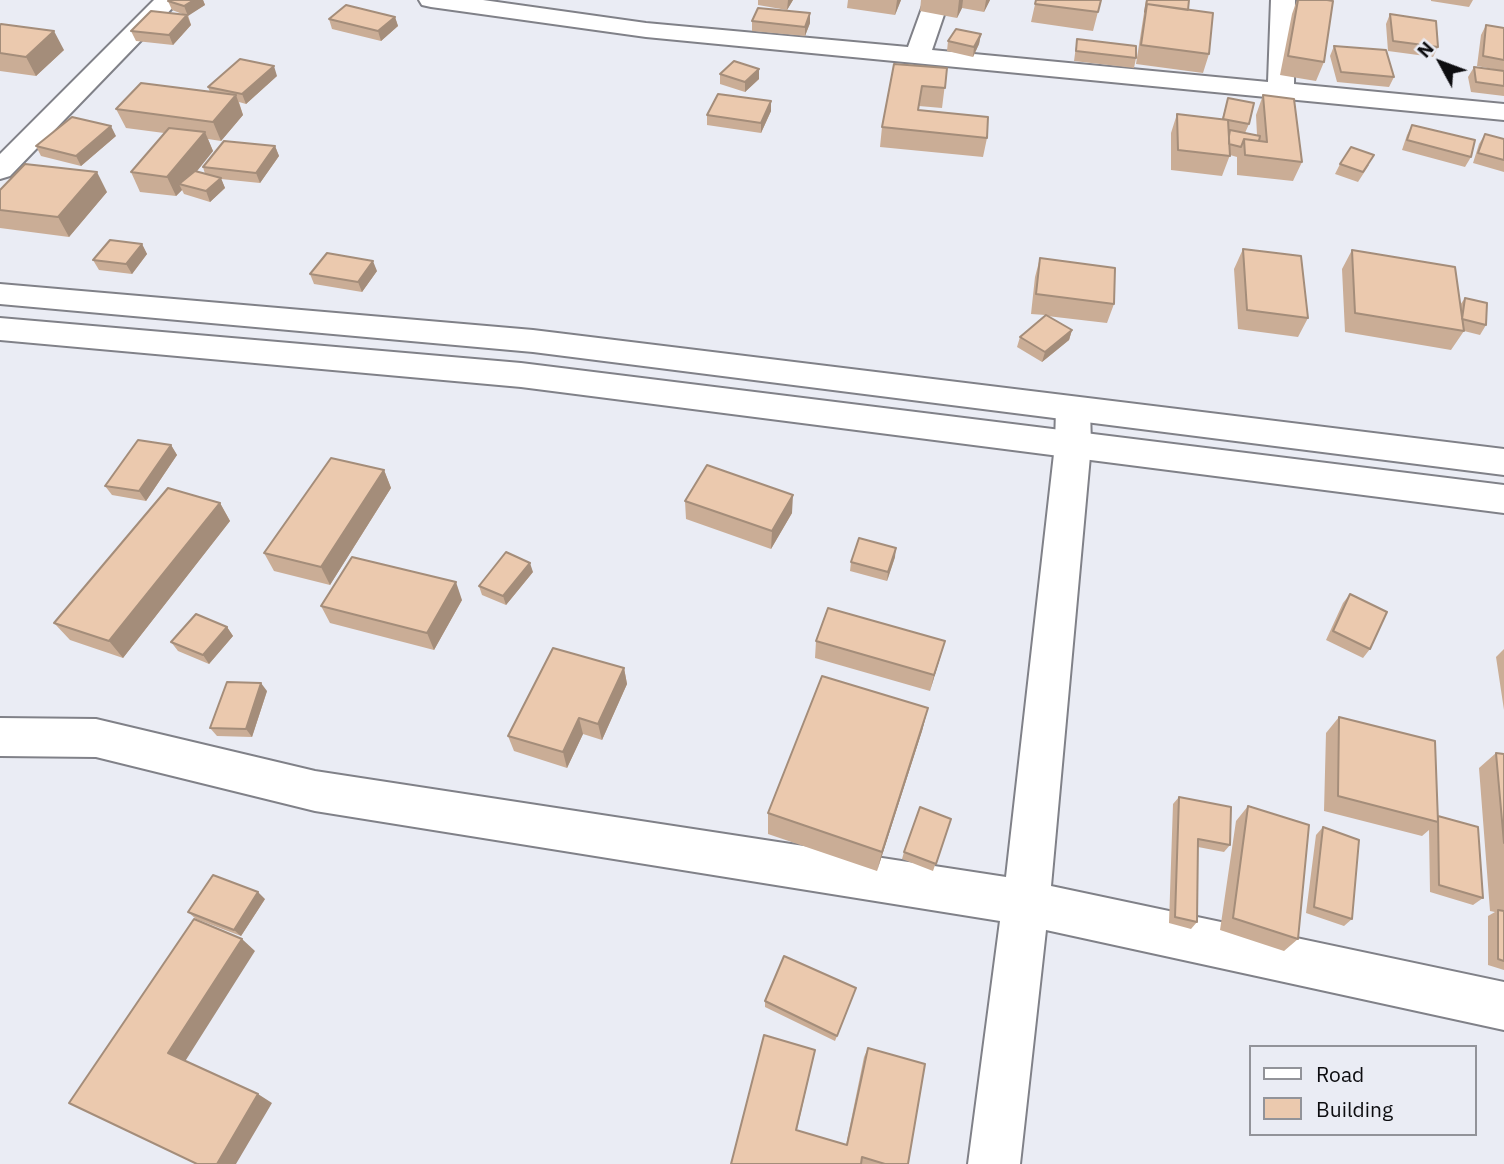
<!DOCTYPE html>
<html>
<head>
<meta charset="utf-8">
<style>
  body { margin:0 }
  #map { position:relative; width:1504px; height:1164px; overflow:hidden; background:#eaecf4; font-family:"IBM Plex Sans",sans-serif }
  canvas { display:block }
  .legend { position:absolute; left:1249px; top:1045px; width:228px; height:91px; box-sizing:border-box; background:#eaecf4; border:2px solid #929399; margin:0; padding:9px 12px; list-style:none; font-size:21px; color:#0d0d10 }
  .legend li { display:flex; align-items:center; gap:14px; height:35px }
  .legend b { width:35px; border:2px solid #929399 }
  .north { position:absolute; left:1406px; top:28px; width:70px; height:70px; -webkit-text-stroke:5px #eaecf4; paint-order:stroke; rotate:311deg; font-size:19px; font-weight:700; line-height:28px; text-align:center; color:#0d0d10 }
  .north::after { content:''; display:block; margin:auto; width:24px; height:32px; background:#0d0d10; clip-path:polygon(50% 0,100% 100%,50% 72%,0 100%) }
</style>
</head>
<body>
<div id="map">
<canvas width="1504" height="1164"></canvas>
<ul class="legend">
<li><b style="height:9px;background:#fff"></b>Road</li>
<li><b style="height:19px;background:#ebc9ae"></b>Building</li>
</ul>
<div class="north">N</div>
</div>
<script>
const ctx = document.querySelector('canvas').getContext('2d');
ctx.lineJoin = 'round';
function strokePath(path, color, width, dash) {
  ctx.strokeStyle = color;
  ctx.lineWidth = width;
  ctx.lineCap = dash ? 'butt' : 'round';
  ctx.setLineDash(dash || []);
  ctx.stroke(path);
}
function paint(path, color) {
  ctx.fillStyle = color;
  ctx.fill(path, 'evenodd');
}
const minor = new Path2D(`
  M154 0H180L10 176 0 179V154Z
  M419 0H483L646 23 908 47 925 0H949L932 50 1268 82 1271 0H1295L1294 84 1504 104V120L646 37 431 7 422 5Z
  M1073 397 1085 400 1090 409 1091 445 1051 886 1504 982V1030L1046 930 1020 1164H968L1000 921 315 811 96 757 0 756V718L96 719 315 771 1006 877 1055 445 1056 409 1061 400Z`);
const secondary = new Path2D(`
  M0 284 533 330 1504 449V475L533 352 0 304Z
  M0 318 521 363 1504 485V513L521 387 0 340Z`);
const wall = new Path2D(`
  M169 0H203L205 5 188 15 191 25 173 45 136 41 131 31 185 15 172 10 168 1Z
  M758 0H793L787 10 758 5Z
  M848 0H901L895 15 847 8Z
  M921 0H990L984 12 962 8 957 18 920 11Z
  M1036 0H1101L1093 31 1031 22Z
  M1146 0H1189L1188 10 1209 54 1203 73 1136 64Z
  M1297 0H1327L1324 62 1316 81 1280 75 1292 14Z
  M1431 0H1473L1469 7 1431 1Z
  M810 13V23L805 36 752 31V21Z
  M1390 14 1438 47 1433 57 1388 51 1386 24Z
  M395 17 398 26 381 41 332 29 329 19Z
  M0 25 64 50 36 76 0 71Z
  M1486 25 1504 28V96L1471 92 1468 77 1474 67 1498 70 1477 66 1481 35Z
  M981 34 979 44 973 57 947 51 948 41Z
  M1077 39 1136 58 1134 68 1074 61Z
  M1334 46 1394 77 1389 87 1337 82 1330 56Z
  M894 64 947 68 942 108 919 106 918 110 987 138 983 157 880 147 882 127Z
  M759 69V79L745 92 720 84V74Z
  M277 76 246 104 239 102 243 115 221 141 208 139 213 151 197 171 205 174 203 167 275 146 279 156 260 183 221 179 225 188 210 202 184 194 182 190 176 196 140 192 131 172 164 133 126 128 116 109 210 92 208 87Z
  M1263 95 1302 162 1293 181 1237 175V157L1230 155 1222 176 1171 170V133L1177 114 1222 119 1228 98 1249 124 1245 133 1257 135 1256 115Z
  M771 101V111L761 133 707 125V115Z
  M1412 125 1471 157 1465 167 1402 150 1407 135Z
  M1485 134 1504 139V172L1473 163 1479 144Z
  M116 136 81 166 41 156 36 146Z
  M1340 164 1369 165 1358 182 1335 174Z
  M0 190 107 192 69 237 0 228Z
  M142 244 147 254 132 274 99 270 93 260Z
  M1243 249 1308 318 1298 337 1238 329 1234 269Z
  M1352 250 1460 305 1465 298 1486 325 1480 335 1464 331 1451 350 1345 332 1342 269Z
  M1040 258 1114 304 1107 323 1047 316 1072 330 1069 340 1042 362 1017 347 1020 337 1045 315 1031 314 1035 277Z
  M377 271 362 292 314 284 310 274Z
  M171 445 177 455 146 501 112 495 105 486Z
  M384 470 391 488 330 585 274 571 264 553Z
  M685 501 792 513 771 549 686 519Z
  M220 503 230 521 123 658 70 640 54 623Z
  M895 557 887 581 850 571 851 562Z
  M533 572 506 605 482 595 479 586Z
  M1350 594 1370 649 1363 658 1326 640 1343 603Z
  M462 600 434 650 330 623 321 606Z
  M227 627 233 636 209 664 178 651 171 642Z
  M816 641H945L930 691 815 658Z
  M1504 649V710L1496 657Z
  M624 668 627 684 602 740 583 734 567 768 514 751 508 736Z
  M267 691 252 737 217 736 210 728Z
  M928 708 922 731 877 871 768 834V813Z
  M1339 717 1438 816 1483 898 1473 905 1430 892 1429 830 1422 836 1324 811 1326 733Z
  M1496 753 1504 754V970L1488 965V916L1495 912 1490 911 1479 768Z
  M1179 797 1230 845 1224 852 1198 847 1197 922 1191 929 1169 923 1173 804Z
  M1248 806 1298 939 1284 951 1220 930 1236 821Z
  M951 819 933 871 902 859 904 852Z
  M1323 827 1352 919 1344 926 1306 913 1316 835Z
  M265 899 241 936 196 919 188 912Z
  M854 994 835 1041 765 1007V1001Z
  M868 1048 908 1164H731L815 1050 797 1130 846 1145 864 1057Z`);
const shadedWall = new Path2D(`
  M194 0H203L205 5 188 16 184 6Z
  M788 0H793L787 10Z
  M897 0H901L895 15Z
  M959 0H963L962 8 957 18Z
  M986 0H990L984 12Z
  M810 13V23L805 36V27Z
  M187 15 191 25 173 45 169 35Z
  M395 17 398 26 381 41 378 31Z
  M54 31 64 50 36 76 26 57Z
  M981 34 979 44 973 57 974 47Z
  M274 66 277 76 246 104 242 94Z
  M759 69V79L745 92V82Z
  M236 95 243 115 221 141 213 122Z
  M771 101V111L761 133V123Z
  M111 126 116 136 81 166 76 156Z
  M205 132 213 151 185 186 179 184 182 190 176 196 167 177Z
  M275 146 279 156 260 183 256 173Z
  M97 172 107 192 69 237 58 217Z
  M221 178 225 188 210 202 206 191Z
  M142 244 147 254 132 274 126 264Z
  M373 261 377 271 362 292 358 282Z
  M1072 330 1069 340 1042 362 1045 352Z
  M171 445 177 455 146 501 139 491Z
  M384 470 391 488 330 585 321 567Z
  M793 495 792 513 771 549 772 531Z
  M220 503 230 521 123 658 109 641Z
  M896 548 895 557 887 581 888 572Z
  M530 563 533 572 506 605 503 596Z
  M456 582 462 600 434 650 427 633Z
  M227 627 233 636 209 664 203 655Z
  M945 641 940 658 930 691 934 675Z
  M624 668 627 684 602 740 598 724Z
  M261 683 267 691 252 737 246 729Z
  M928 708 922 731 877 871 882 852Z
  M579 718 583 734 567 768 563 752Z
  M258 892 265 899 241 936 234 930Z
  M242 939 255 951 184 1063 168 1053Z
  M258 1094 272 1103 236 1164H217Z`);
const building = new Path2D(`
  M169 0H194L184 6 168 1Z
  M1036 0H1101L1098 12 1035 4Z
  M1147 0H1189L1188 10 1147 4 1145 12Z
  M1298 0H1327L1333 1 1324 62 1288 56Z
  M1147 4 1213 13 1209 54 1141 45Z
  M346 5 395 17 378 31 329 19Z
  M758 8 810 13 805 27 752 21Z
  M151 11 187 15 169 35 131 31Z
  M1390 14 1436 21 1438 47 1393 41Z
  M1 24 54 31 26 57 0 53V25Z
  M1486 25 1504 28V60L1483 56Z
  M956 29 981 34 974 47 948 41Z
  M1077 39 1136 46V58L1076 51Z
  M1334 46 1386 50 1394 77 1341 72Z
  M240 59 274 66 242 94 208 87Z
  M734 61 759 69 745 82 720 74Z
  M894 64 947 68 945 88 922 86 918 110 988 117 987 138 882 127Z
  M1474 67 1504 71V86L1476 82Z
  M141 83 236 95 213 122 116 109Z
  M718 94 771 101 761 123 707 115Z
  M1263 95 1294 99 1302 162 1245 155 1244 139 1267 142Z
  M1228 98 1254 103 1249 124 1223 119Z
  M1177 114 1228 120 1230 156 1178 150Z
  M72 117 111 126 76 156 36 146Z
  M1412 125 1475 140 1471 157 1407 140Z
  M169 128 205 132 167 177 131 172Z
  M1230 130 1260 136 1259 141 1244 139 1241 147 1229 144V136Z
  M1485 134 1504 139V160L1478 153Z
  M224 141 275 146 256 173 203 167Z
  M1351 147 1374 155 1363 172 1340 164Z
  M25 164 97 172 58 217 0 210V190Z
  M195 171 221 178 206 191 179 184Z
  M110 240 142 244 126 264 93 260Z
  M1243 249 1301 256 1308 318 1247 310Z
  M1352 250 1455 267 1464 331 1355 313Z
  M327 253 373 261 358 282 310 274Z
  M1040 258 1115 268 1114 304 1036 294Z
  M1465 298 1487 303 1486 325 1462 319Z
  M1046 315 1072 330 1045 352 1020 337Z
  M138 440 171 445 139 491 105 486Z
  M331 458 384 470 321 567 264 553Z
  M707 465 793 495 772 531 685 501Z
  M168 488 220 503 109 641 54 623Z
  M859 538 896 548 888 572 851 562Z
  M506 552 530 563 503 596 479 586Z
  M352 557 456 582 427 633 321 606Z
  M1350 594 1387 612 1370 649 1333 631Z
  M828 608 945 641 934 675 816 641Z
  M196 614 227 627 203 655 171 642Z
  M553 648 624 668 598 724 579 718 563 752 508 736Z
  M822 676 928 708 882 852 768 813Z
  M227 682 261 683 246 729 210 728Z
  M1339 717 1435 741 1438 822 1338 796Z
  M1496 753 1504 754V843Z
  M1179 797 1231 807 1230 845 1198 839 1197 922 1175 917Z
  M1248 806 1309 825 1298 939 1233 918Z
  M920 807 951 819 936 864 904 852Z
  M1438 816 1478 827 1483 898 1439 885Z
  M1323 827 1359 840 1352 919 1314 907Z
  M213 875 258 892 234 930 188 912Z
  M1498 910 1504 911V961L1498 959Z
  M194 919 242 939 168 1053 258 1094 217 1164H197L69 1103Z
  M784 956 856 988 837 1036 765 1001Z
  M764 1035 815 1050 796 1130 847 1145 868 1048 925 1064 908 1164H885L862 1157 861 1164H731Z`);
strokePath(minor, '#808188', 4);
strokePath(secondary, '#808188', 4);
paint(minor, '#fff');
paint(secondary, '#fff');
paint(wall, '#caad96');
paint(shadedWall, '#a48d7a');
paint(building, '#ebc9ae');
strokePath(building, '#a48d7a', 2);
</script>
</body>
</html>
